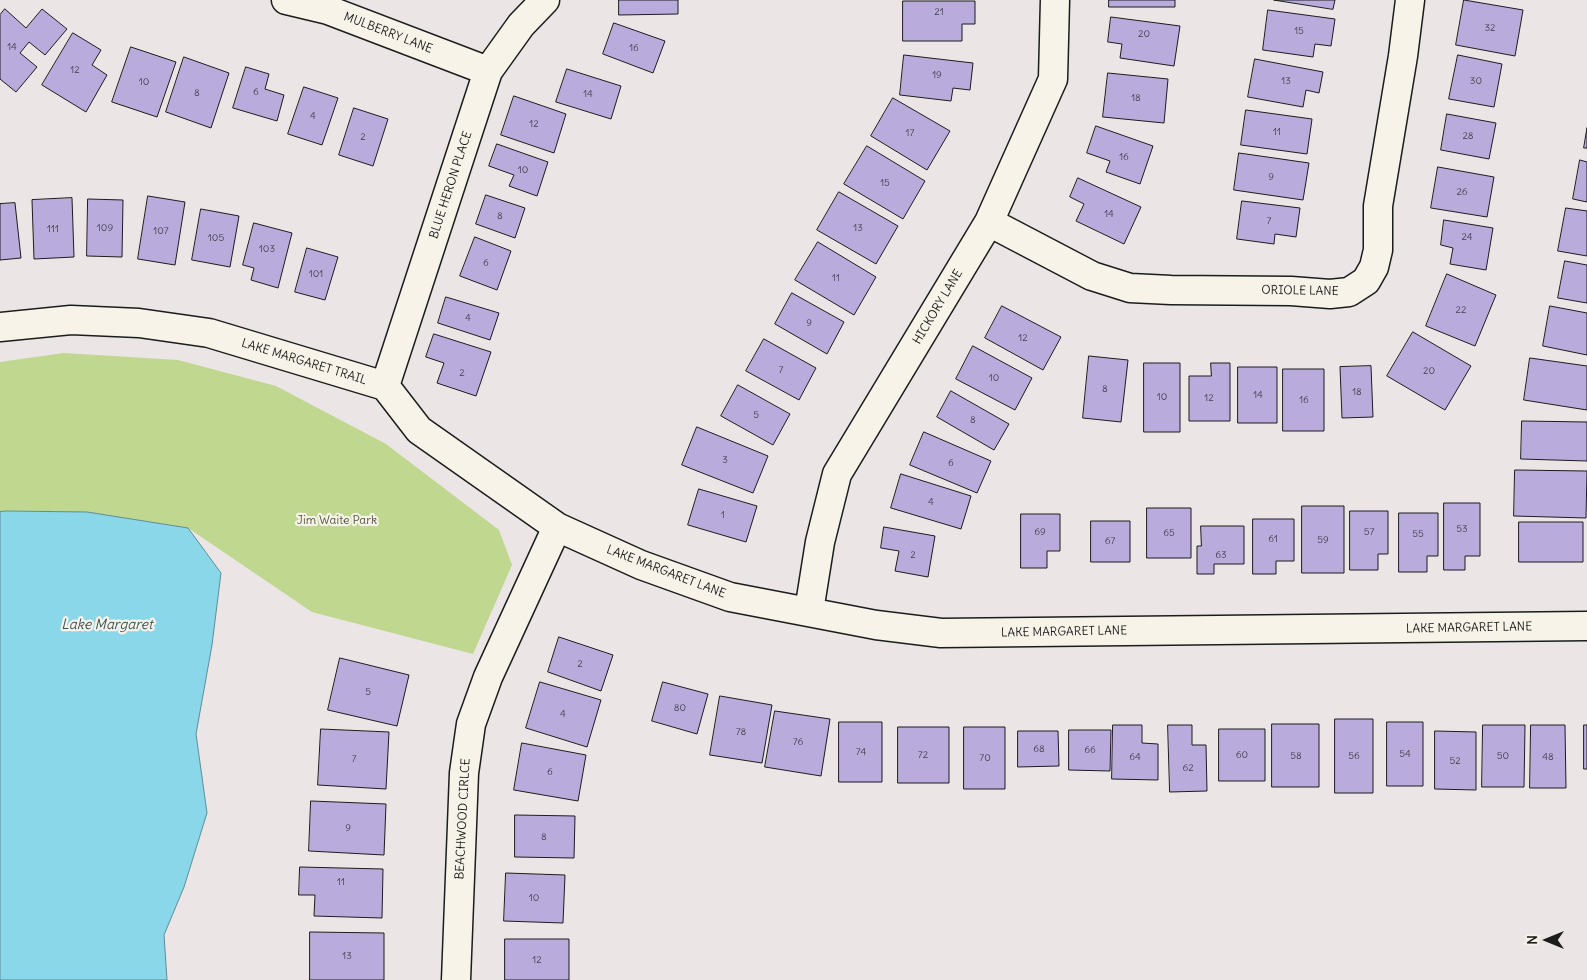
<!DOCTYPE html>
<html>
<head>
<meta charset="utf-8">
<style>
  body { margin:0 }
  #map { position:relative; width:1587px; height:980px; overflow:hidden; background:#ebe5e6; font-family:Delius,sans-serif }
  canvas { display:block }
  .north { position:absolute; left:1522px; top:915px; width:50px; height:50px; -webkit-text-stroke:4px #f7f3e8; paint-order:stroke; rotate:270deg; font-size:14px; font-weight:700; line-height:20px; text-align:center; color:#1c1c1c }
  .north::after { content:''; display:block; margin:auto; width:18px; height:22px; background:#1c1c1c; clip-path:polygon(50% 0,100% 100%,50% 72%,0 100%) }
</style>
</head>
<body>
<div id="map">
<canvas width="1587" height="980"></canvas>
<div class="north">N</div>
</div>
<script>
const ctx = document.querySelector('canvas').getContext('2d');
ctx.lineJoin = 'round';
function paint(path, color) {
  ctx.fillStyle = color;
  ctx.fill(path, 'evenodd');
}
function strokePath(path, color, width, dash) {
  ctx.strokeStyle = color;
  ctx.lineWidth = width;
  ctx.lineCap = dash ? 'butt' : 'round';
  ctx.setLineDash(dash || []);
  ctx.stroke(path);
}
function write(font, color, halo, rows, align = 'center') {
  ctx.font = font + ' Delius,sans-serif';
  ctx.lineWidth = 4.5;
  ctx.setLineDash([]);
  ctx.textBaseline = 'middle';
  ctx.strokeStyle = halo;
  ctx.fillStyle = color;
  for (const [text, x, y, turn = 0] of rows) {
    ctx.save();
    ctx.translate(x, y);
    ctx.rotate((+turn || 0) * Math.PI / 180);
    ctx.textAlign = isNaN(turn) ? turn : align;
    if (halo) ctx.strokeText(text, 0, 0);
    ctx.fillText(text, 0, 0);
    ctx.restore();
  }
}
const green = new Path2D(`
  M64 353 178 360 276 386 386 444 499 530 512 565 473 654 312 612 188 528 87 512 6 511 0 512V362Z`);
const water = new Path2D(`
  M6 511 87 512 188 528 221 573 212 645 196 734 207 813 184 887 164 935 167 980H0V512Z`);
const building = new Path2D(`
  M619 0H678V14L619 15Z
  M1109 0H1175V7H1109Z
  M1274 0H1335L1333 9Z
  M1464 0 1523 10 1515 56 1456 45Z
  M903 1H975V24H962V41H903Z
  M5 9 26 28 42 9 67 29 45 55 29 42 20 53 37 67 16 92 0 79V15Z
  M1268 10 1335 19 1331 46 1315 44 1313 57 1263 50Z
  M1111 17 1180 26 1174 66 1120 58 1122 44 1108 42Z
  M614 23 665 41 653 73 603 54Z
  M73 33 101 50 92 65 107 75 86 112 42 85Z
  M131 47 176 62 157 117 112 102Z
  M904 55 973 63 970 90 953 88 951 101 900 95Z
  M1458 55 1502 64 1494 107 1449 99Z
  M184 57 229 73 211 128 166 112Z
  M1255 59 1323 72 1319 93 1306 90 1303 107 1248 97Z
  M246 67 269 74 265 89 284 95 277 121 233 108Z
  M567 69 621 86 611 119 556 102Z
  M1108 73 1168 79 1164 123 1103 117Z
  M304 87 338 98 322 145 288 134Z
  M514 96 566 114 554 153 501 135Z
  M893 98 950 131 927 170 871 136Z
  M354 108 388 119 373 166 339 155Z
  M1246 110 1312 119 1307 154 1241 145Z
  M1447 114 1496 123 1489 159 1441 150Z
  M1096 126 1153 146 1140 184 1106 172 1110 161 1087 153Z
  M1587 128V148H1584Z
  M497 144 548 162 537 196 509 186 514 175 489 166Z
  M867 146 925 181 903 219 844 184Z
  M1239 153 1309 163 1303 200 1234 190Z
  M1580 160 1587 162V202L1573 199Z
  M1438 167 1494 177 1487 217 1431 208Z
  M1078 178 1141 207 1124 244 1076 221 1084 204 1070 197Z
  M839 192 898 226 876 264 817 230Z
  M486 195 525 208 515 238 476 224Z
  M148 196 185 202 175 265 138 259Z
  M72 198 74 257 34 259 32 200Z
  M88 199 123 200 122 257 87 256Z
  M1242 201 1300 208 1296 237 1275 234 1274 244 1237 239Z
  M15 203 21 258 0 260V204Z
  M1566 208 1587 211V256L1558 251Z
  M201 209 239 216 230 267 192 260Z
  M1444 220 1493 228 1486 270 1450 264 1453 248 1441 245Z
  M254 223 292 233 278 288 251 280 254 268 243 265Z
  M475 237 511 251 497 290 460 276Z
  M818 242 876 277 854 315 795 280Z
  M307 248 338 257 325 300 295 292Z
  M1565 261 1587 265V303L1558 298Z
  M1447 274 1496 295 1475 346 1426 326Z
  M792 293 844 322 827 354 775 324Z
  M446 297 499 313 490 340 438 323Z
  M1002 306 1061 337 1043 370 985 338Z
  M1550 306 1587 313V355L1543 346Z
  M1413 332 1471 366 1445 410 1387 376Z
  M434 334 491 352 476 396 437 383 444 363 426 357Z
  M764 339 816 368 799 400 746 371Z
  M973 346 1032 378 1015 410 956 379Z
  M1089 356 1128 360 1121 422 1083 418Z
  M1530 358 1587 366V410L1524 400Z
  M1144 363H1180V432H1144Z
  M1211 363H1230V421H1189V376H1211Z
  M1371 366 1373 417 1342 418 1340 367Z
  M1238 367H1277V423H1238Z
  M1283 369H1324V431H1283Z
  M738 385 790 414 773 445 721 416Z
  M951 391 1009 424 994 450 937 417Z
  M1522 421 1587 422V461L1521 459Z
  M697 427 768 456 753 493 682 465Z
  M924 432 991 461 977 493 910 465Z
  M1515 470 1587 471 1586 518 1514 516Z
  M901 474 971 496 961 529 891 508Z
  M699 489 757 506 746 542 688 525Z
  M1444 503H1480V556H1465V570H1444Z
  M1302 506H1344V573H1302Z
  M1147 508H1191V558H1147Z
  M1350 511H1388V554H1378V570H1350Z
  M1399 513H1438V556H1427V572H1399Z
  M1021 514H1060V551H1047V568H1021Z
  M1253 519H1294V561H1276V574H1253Z
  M1091 521H1130V562H1091Z
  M1519 522H1583V562H1519Z
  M1201 526H1244V564H1214V574H1197V546H1201Z
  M884 527 935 536 928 577 895 571 899 551 881 548Z
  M559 637 613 655 601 691 548 672Z
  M340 658 409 675 397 726 328 710Z
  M540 682 601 700 587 747 526 728Z
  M663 682 708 694 697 734 652 721Z
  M720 696 772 705 762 763 710 755Z
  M775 711 830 719 821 776 765 767Z
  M1335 719H1373V793H1335Z
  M839 722H882V782H839Z
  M1387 722H1423V786H1387Z
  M1272 724H1319V787H1272Z
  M1113 725H1142V743L1158 744V780L1112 779Z
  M1168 725H1192V745H1206L1207 791 1170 792Z
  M1483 725H1525L1524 787H1482Z
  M1531 725H1565L1566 788H1530Z
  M1584 725H1587V769H1584Z
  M898 727H949V783H898Z
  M964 727H1005V789H964Z
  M321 729 389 732 386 789 318 785Z
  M1219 729H1265V781H1219Z
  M1069 730H1111L1110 771 1069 770Z
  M1018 731H1058L1059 766 1018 767Z
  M1435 731 1476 732V790L1435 789Z
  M522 743 586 755 578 801 514 790Z
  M311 801 386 804 384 855 309 851Z
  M515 815 575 816 574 858 515 857Z
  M300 867 383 869 382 918 314 916 315 895H299Z
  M506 873 565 875 563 923 504 921Z
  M310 932 384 933V980H310Z
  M505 939H569V980H505Z`);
const minor = new Path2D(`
  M286 0 328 10 488 71
  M989 222 1092 276 1130 288 1171 290 1291 291 1330 294 1349 292 1366 281 1374 267 1378 250V206L1403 56 1410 0
  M0 327 71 320 139 323 209 333 385 386 419 430 557 527 641 565 730 597 876 625 941 633 1587 626
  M385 386 488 71 521 25 545 0
  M809 611 820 542 837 474 989 222 1053 79 1055 0
  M456 980 464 773 471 724 488 677 557 527`);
const numberNames = [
  ["21",939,12],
  ["32",1490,28],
  ["15",1299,31],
  ["20",1144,34],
  ["14",12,47],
  ["16",634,48],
  ["12",75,70],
  ["19",937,75],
  ["13",1286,81],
  ["30",1476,81],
  ["10",144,82],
  ["6",256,92],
  ["8",197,93],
  ["14",588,94],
  ["18",1136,98],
  ["4",313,116],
  ["12",534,124],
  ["11",1277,132],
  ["17",910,133],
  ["28",1468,136],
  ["2",363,137],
  ["16",1124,157],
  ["10",523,170],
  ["9",1271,177],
  ["15",885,183],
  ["26",1462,192],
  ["14",1109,214],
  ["8",500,216],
  ["7",1269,221],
  ["109",105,228],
  ["13",858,228],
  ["111",53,229],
  ["107",161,231],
  ["24",1467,237],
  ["105",216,238],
  ["103",267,249],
  ["6",486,263],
  ["101",316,274],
  ["11",836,278],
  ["22",1461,310],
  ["4",468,318],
  ["9",809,323],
  ["12",1023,338],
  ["7",781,370],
  ["20",1429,371],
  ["2",462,373],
  ["10",994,378],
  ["8",1105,389],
  ["18",1357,392],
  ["14",1258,395],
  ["10",1162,397],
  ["12",1209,398],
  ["16",1304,400],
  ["5",756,415],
  ["8",973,420],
  ["3",725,460],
  ["6",951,463],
  ["4",931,502],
  ["1",723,515],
  ["53",1462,529],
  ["69",1040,532],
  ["57",1369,532],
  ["65",1169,533],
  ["55",1418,534],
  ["61",1273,539],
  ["59",1323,540],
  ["67",1110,541],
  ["2",913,555],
  ["63",1221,555],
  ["2",580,664],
  ["5",368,692],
  ["80",680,708],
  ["4",563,714],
  ["78",741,732],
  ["76",798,742],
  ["68",1039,749],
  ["66",1090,750],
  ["74",861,752],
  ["54",1405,754],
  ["72",923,755],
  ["60",1242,755],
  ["58",1296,756],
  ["56",1354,756],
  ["50",1503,756],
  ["64",1135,757],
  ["48",1548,757],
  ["70",985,758],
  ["7",354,759],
  ["52",1455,761],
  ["62",1188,768],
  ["6",550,772],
  ["9",348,828],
  ["8",544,837],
  ["11",341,882],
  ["10",534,898],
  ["13",347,956],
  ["12",537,960]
];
const streetNames = [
  ["MULBERRY LANE",388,33,21],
  ["BLUE HERON PLACE",451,185,-72],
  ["ORIOLE LANE",1300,291,1],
  ["HICKORY LANE",938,307,-59],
  ["LAKE MARGARET TRAIL",304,362,17],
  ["LAKE MARGARET LANE",666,572,21],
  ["LAKE MARGARET LANE",1469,628,-1],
  ["LAKE MARGARET LANE",1064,632,-1],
  ["BEACHWOOD CIRLCE",463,819,-87]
];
const parkNames = [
  ["Jim Waite Park",337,521]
];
const waterNames = [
  ["Lake Margaret",107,625]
];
paint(green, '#bfd78e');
paint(water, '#8ad7e9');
strokePath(water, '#5e8c97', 1);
paint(building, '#b9acdd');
strokePath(building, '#1c1c1c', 1);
strokePath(minor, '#1c1c1c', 31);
strokePath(minor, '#f7f3e8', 28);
write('10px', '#43404c', null, numberNames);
write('12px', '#1c1c1c', '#f7f3e8', streetNames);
write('12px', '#4d543e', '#f7f3e8', parkNames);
write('italic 14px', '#3d545a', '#f7f3e8', waterNames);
</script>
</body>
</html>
